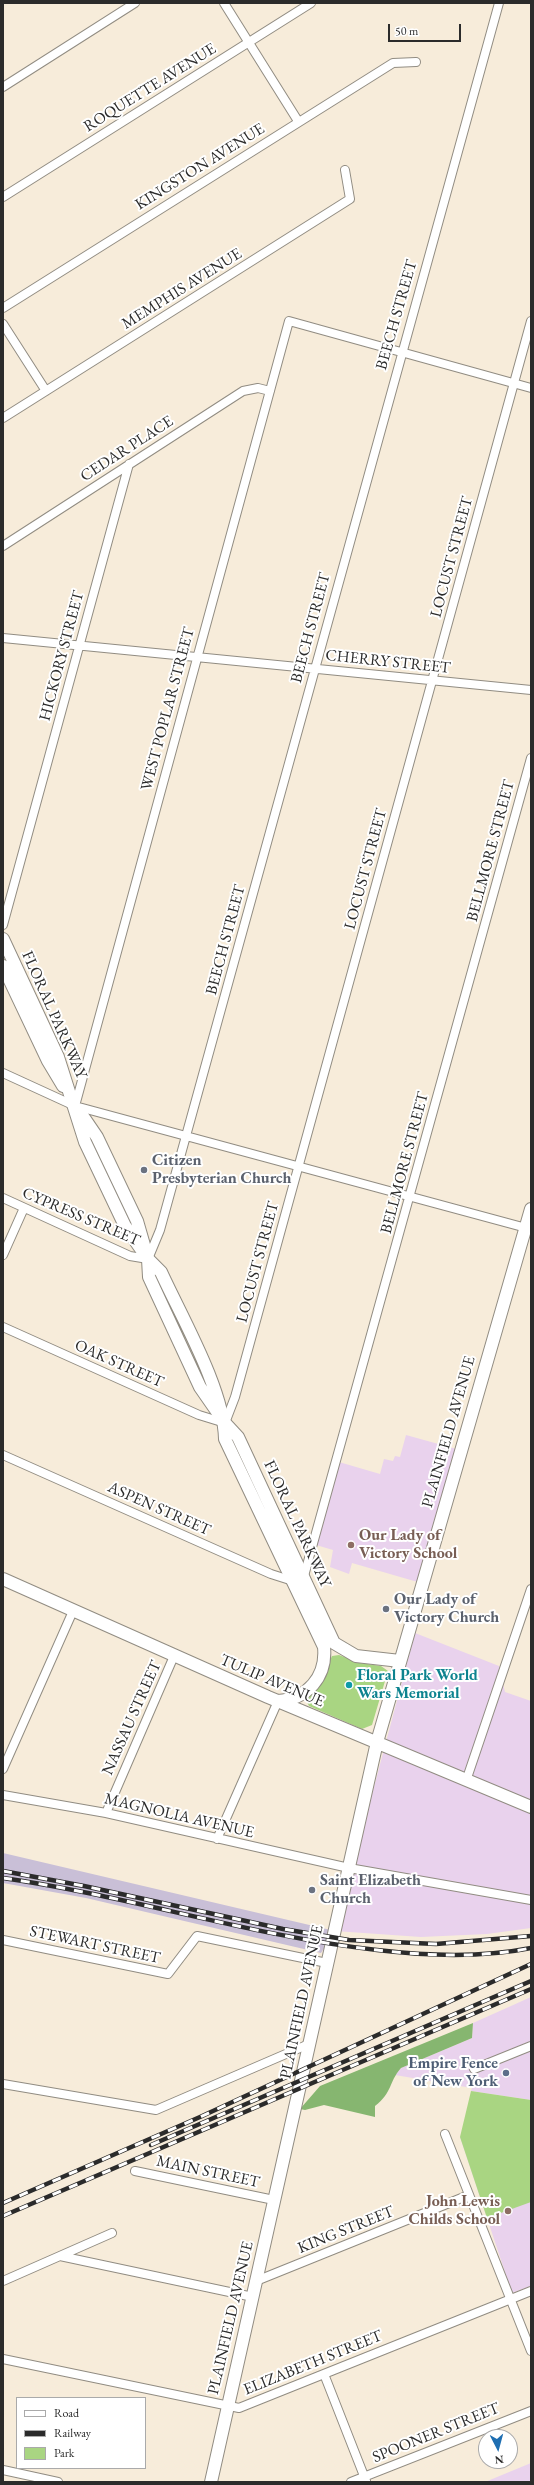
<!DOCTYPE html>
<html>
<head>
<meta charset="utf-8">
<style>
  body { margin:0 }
  #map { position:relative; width:534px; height:2485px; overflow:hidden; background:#f7ecda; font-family:"EB Garamond",serif }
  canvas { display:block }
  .frame { position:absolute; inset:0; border:4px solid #2b2b2b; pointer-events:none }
  .legend { position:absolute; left:16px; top:2397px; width:130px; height:72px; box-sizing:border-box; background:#fff; border:1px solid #aaa; margin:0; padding:5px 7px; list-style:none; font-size:12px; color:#2b2b2b }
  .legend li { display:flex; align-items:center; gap:8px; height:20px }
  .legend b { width:20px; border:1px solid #aaa }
  .north { position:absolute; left:478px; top:2429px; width:40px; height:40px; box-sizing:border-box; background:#fff; border:1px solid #aaa; border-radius:50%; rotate:174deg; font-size:11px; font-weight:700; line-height:16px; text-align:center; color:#2b2b2b }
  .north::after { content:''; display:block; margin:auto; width:14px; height:18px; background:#1f6fb2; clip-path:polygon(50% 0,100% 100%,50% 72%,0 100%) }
  .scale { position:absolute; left:388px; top:24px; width:73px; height:18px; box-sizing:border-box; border:2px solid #2b2b2b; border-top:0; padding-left:5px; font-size:12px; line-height:14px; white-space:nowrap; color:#2b2b2b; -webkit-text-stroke:3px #fff; paint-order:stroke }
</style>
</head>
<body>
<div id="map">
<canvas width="534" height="2485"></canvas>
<div class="frame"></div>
<ul class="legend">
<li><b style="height:5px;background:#fff"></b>Road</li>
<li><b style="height:5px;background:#2b2b2b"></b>Railway</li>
<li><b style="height:11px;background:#a9d582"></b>Park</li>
</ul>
<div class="north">N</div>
<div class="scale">50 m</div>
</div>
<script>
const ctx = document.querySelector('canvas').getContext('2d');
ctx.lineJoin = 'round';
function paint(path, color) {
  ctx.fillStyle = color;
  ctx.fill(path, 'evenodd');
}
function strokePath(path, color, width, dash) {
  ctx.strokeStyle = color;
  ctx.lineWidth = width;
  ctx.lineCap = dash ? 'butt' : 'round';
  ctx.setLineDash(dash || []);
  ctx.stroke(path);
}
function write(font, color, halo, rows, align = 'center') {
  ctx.font = font + ' "EB Garamond",serif';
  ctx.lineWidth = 4;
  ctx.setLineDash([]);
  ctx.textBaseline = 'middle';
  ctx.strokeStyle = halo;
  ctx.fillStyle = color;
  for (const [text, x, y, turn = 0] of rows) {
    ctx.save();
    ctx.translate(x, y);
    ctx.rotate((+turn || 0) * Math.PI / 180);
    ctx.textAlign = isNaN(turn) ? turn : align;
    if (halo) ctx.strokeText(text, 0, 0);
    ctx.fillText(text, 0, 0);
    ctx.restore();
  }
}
const built = new Path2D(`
  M406 1435 460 1450 421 1583 352 1563 349 1574 330 1567 333 1550 316 1545 339 1462 380 1474 384 1459 393 1461 395 1456 400 1457Z
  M415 1633 499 1666 505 1692 531 1701V1928L487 1934 421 1937 335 1931 347 1870 370 1802Z
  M531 1997V2100L471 2091 472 2088 395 2075 401 2068 472 2038 473 2023Z
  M531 2106V2286L512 2293 460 2137Z
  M531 2463V2482H485Z`);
const industrial = new Path2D(`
  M3 1853 335 1931 321 1953 86 1898 3 1883Z`);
const green = new Path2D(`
  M339 1655 360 1663 381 1666 388 1671 372 1725 362 1729 309 1706 306 1700 319 1686 332 1656Z
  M471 2091 531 2100V2202L487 2218 460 2137Z`);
const forest = new Path2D(`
  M473 2023 472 2038 401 2068C388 2083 393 2092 375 2106V2117L324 2105 305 2110 300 2109 320 2086Z`);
const street = new Path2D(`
  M224 3 298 121
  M3 87 135 3
  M3 197 311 3
  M3 308 393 63 416 62
  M3 324 46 391
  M3 418 350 199 345 170
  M3 546 243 391 258 388 270 391
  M3 638 531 690
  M3 925 129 464
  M3 1073 75 1106 530 1229
  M75 1106 289 321 531 388
  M3 1198 130 1256 148 1259 160 1230 499 3
  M3 1255 24 1208
  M3 1327 199 1415 225 1423 235 1397 531 321
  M3 1455 271 1574 293 1581 304 1576 531 758
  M3 1769 73 1611
  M466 1781 531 1589
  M3 1795 106 1813 349 1868 531 1900
  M106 1813 174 1656
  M217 1839 278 1701
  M3 1940 168 1974 197 1936 327 1963
  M474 2069 531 2046
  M3 2084 156 2110 309 2044
  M445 2134 531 2351
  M135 2171 274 2200
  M60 2256 253 2297
  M3 2281 112 2233
  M256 2281 469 2195
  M3 2359 239 2408 531 2291
  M324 2374 366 2481
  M3 2470 58 2482
  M351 2482 531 2411`);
const secondary = new Path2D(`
  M3 939 58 1057 85 1142 125 1226 148 1259 149 1277 200 1387 225 1423 238 1437 334 1643 356 1656 400 1661
  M3 966 48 1061 63 1086
  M80 1112 97 1137 137 1221 148 1259 161 1272C182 1318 224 1390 225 1439L324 1647C327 1677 307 1699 278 1701
  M3 1579 268 1697 531 1807
  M211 2482 377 1742 531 1209`);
const rail = new Path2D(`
  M3 1871 84 1886 283 1929 349 1940 436 1944 531 1936
  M3 1878C129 1896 251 1936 377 1950 428 1956 481 1958 531 1948
  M151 2145 531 1981
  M3 2203 200 2117 531 1964
  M3 2216 531 1989`);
const markers = [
  [144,1170,4,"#6b7280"],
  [351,1545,4,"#8d6e63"],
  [386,1609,4,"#6b7280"],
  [349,1685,4,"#0f9aa8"],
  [312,1890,4,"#6b7280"],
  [506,2073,4,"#5c6f8a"],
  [508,2211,4,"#8d6e63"]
];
const streetNames = [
  ["ROQUETTE AVENUE",150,88,-32],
  ["KINGSTON AVENUE",200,167,-32],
  ["MEMPHIS AVENUE",182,289,-32],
  ["BEECH STREET",397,315,-74],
  ["CEDAR PLACE",127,449,-33],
  ["LOCUST STREET",452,557,-75],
  ["BEECH STREET",311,628,-75],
  ["HICKORY STREET",62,656,-75],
  ["CHERRY STREET",388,662,6],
  ["WEST POPLAR STREET",168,709,-75],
  ["BELLMORE STREET",491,851,-75],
  ["LOCUST STREET",366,869,-75],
  ["BEECH STREET",226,940,-75],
  ["FLORAL PARKWAY",54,1015,66],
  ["BELLMORE STREET",405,1163,-75],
  ["CYPRESS STREET",81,1217,23],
  ["LOCUST STREET",258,1262,-75],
  ["OAK STREET",119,1364,24],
  ["PLAINFIELD AVENUE",449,1432,-74],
  ["ASPEN STREET",159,1509,24],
  ["FLORAL PARKWAY",297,1524,65],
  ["TULIP AVENUE",272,1681,23],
  ["NASSAU STREET",132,1718,-66],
  ["MAGNOLIA AVENUE",179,1816,13],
  ["STEWART STREET",95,1945,12],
  ["PLAINFIELD AVENUE",302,2002,-78],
  ["MAIN STREET",208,2172,12],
  ["KING STREET",346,2230,-22],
  ["PLAINFIELD AVENUE",231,2318,-77],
  ["ELIZABETH STREET",313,2363,-22],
  ["SPOONER STREET",436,2433,-22]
];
const worshipNames = [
  ["Citizen",152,1161],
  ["Presbyterian Church",152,1179],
  ["Our Lady of",394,1600],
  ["Victory Church",394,1618],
  ["Saint Elizabeth",320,1881],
  ["Church",320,1899]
];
const educationNames = [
  ["Our Lady of",359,1536],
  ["Victory School",359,1554],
  ["John Lewis",500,2202,"right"],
  ["Childs School",500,2220,"right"]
];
const cultureNames = [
  ["Floral Park World",357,1676],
  ["Wars Memorial",357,1694]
];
const serviceNames = [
  ["Empire Fence",498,2064],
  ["of New York",498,2082]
];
paint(built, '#e9d2ed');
paint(industrial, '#c9bfd7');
paint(green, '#a9d582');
paint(forest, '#86b670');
strokePath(street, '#918c82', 10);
strokePath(secondary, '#918c82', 14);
strokePath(street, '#fff', 8);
strokePath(secondary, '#fff', 12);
strokePath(rail, '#2b2b2b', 4.5);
strokePath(rail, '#fff', 3, [9]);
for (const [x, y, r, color] of markers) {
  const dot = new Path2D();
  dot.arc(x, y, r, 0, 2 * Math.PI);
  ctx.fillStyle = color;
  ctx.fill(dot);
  strokePath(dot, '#fff', 1.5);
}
write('16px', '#2b2b2b', '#fff', streetNames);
write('bold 16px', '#5b616d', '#fff', worshipNames, 'left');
write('bold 16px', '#785e54', '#fff', educationNames, 'left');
write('bold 16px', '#0d838f', '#fff', cultureNames, 'left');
write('bold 16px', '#4e5e75', '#fff', serviceNames, 'right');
</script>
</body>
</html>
